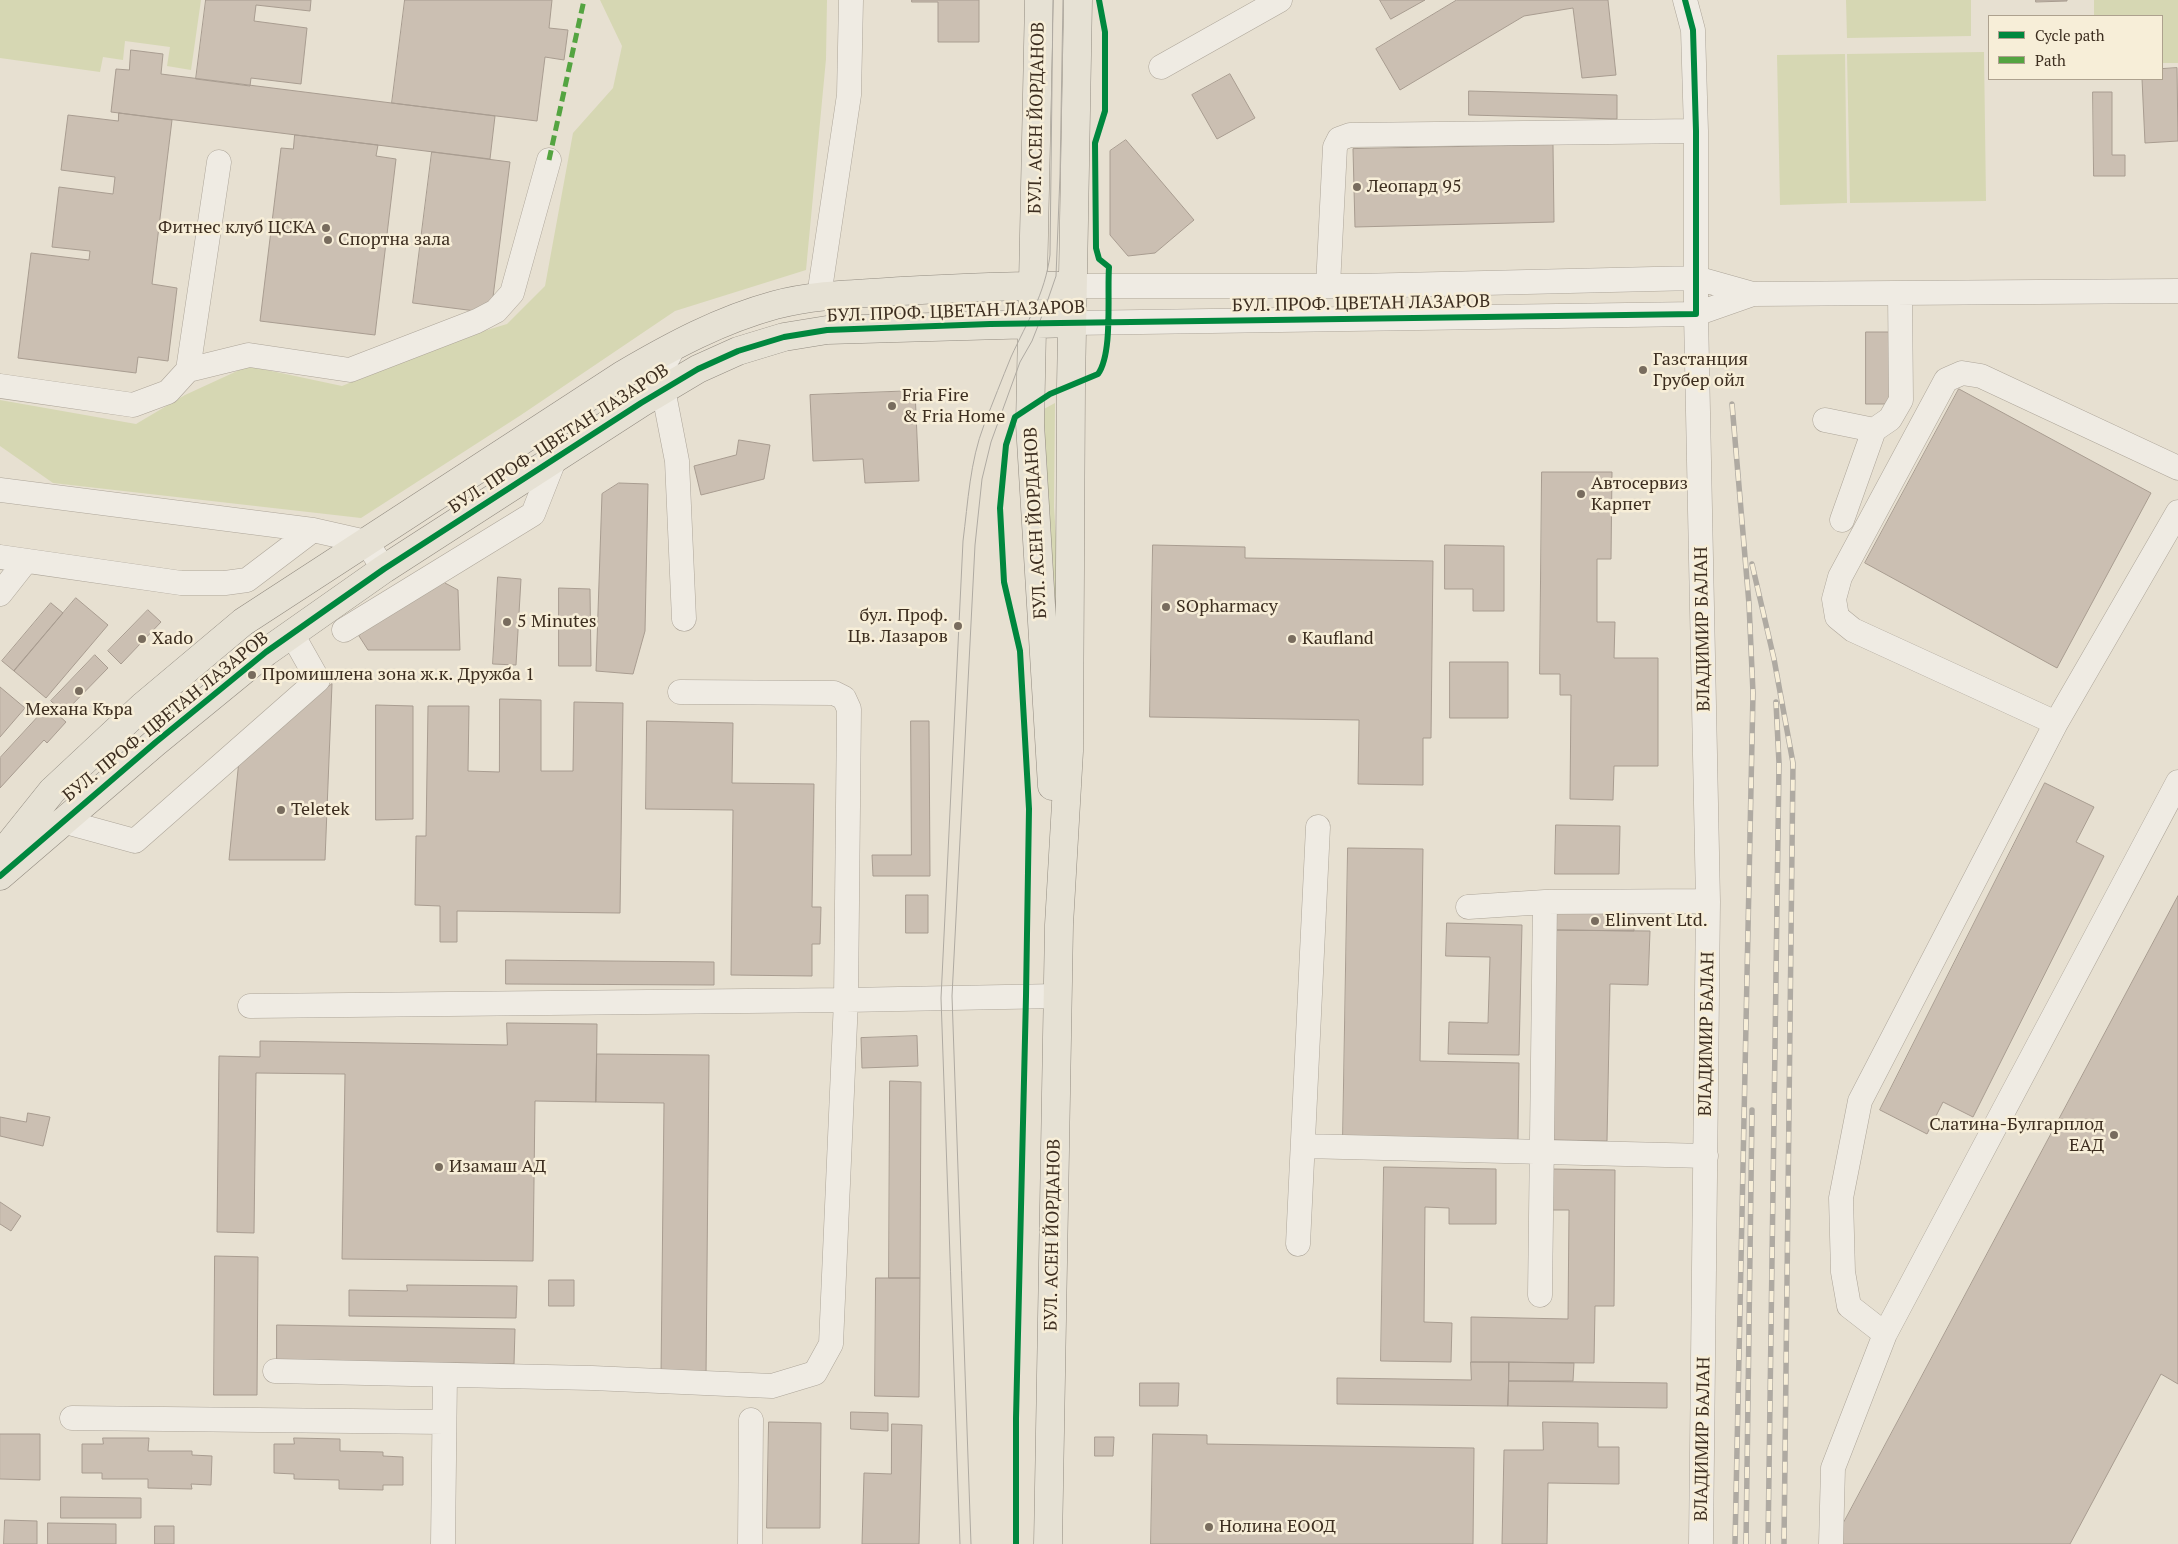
<!DOCTYPE html>
<html>
<head>
<meta charset="utf-8">
<style>
  body { margin:0 }
  #map { position:relative; width:2178px; height:1544px; overflow:hidden; background:#e7e0d1; font-family:"PT Serif",serif }
  canvas { display:block }
  .legend { position:absolute; left:1988px; top:15px; width:175px; height:65px; box-sizing:border-box; background:#f7eed8; border:1px solid #ada18e; margin:0; padding:6px 9px; list-style:none; font-size:15px; color:#3d2e20 }
  .legend li { display:flex; align-items:center; gap:10px; height:25px }
  .legend b { width:25px; border:1px solid #ada18e }
</style>
</head>
<body>
<div id="map">
<canvas width="2178" height="1544"></canvas>
<ul class="legend">
<li><b style="height:6px;background:#00873e"></b>Cycle path</li>
<li><b style="height:6px;background:#54a441"></b>Path</li>
</ul>
</div>
<script>
const ctx = document.querySelector('canvas').getContext('2d');
ctx.lineJoin = 'round';
function paint(path, color) {
  ctx.fillStyle = color;
  ctx.fill(path, 'evenodd');
}
function strokePath(path, color, width, dash) {
  ctx.strokeStyle = color;
  ctx.lineWidth = width;
  ctx.lineCap = dash ? 'butt' : 'round';
  ctx.setLineDash(dash || []);
  ctx.stroke(path);
}
function write(font, color, halo, rows, align = 'center') {
  ctx.font = font + ' "PT Serif",serif';
  ctx.lineWidth = 5;
  ctx.setLineDash([]);
  ctx.textBaseline = 'middle';
  ctx.strokeStyle = halo;
  ctx.fillStyle = color;
  for (const [text, x, y, turn = 0] of rows) {
    ctx.save();
    ctx.translate(x, y);
    ctx.rotate((+turn || 0) * Math.PI / 180);
    ctx.textAlign = isNaN(turn) ? turn : align;
    if (halo) ctx.strokeText(text, 0, 0);
    ctx.fillText(text, 0, 0);
    ctx.restore();
  }
}
const green = new Path2D(`
  M0 0H201L191 70 167 66 170 47 125 41 123 60 103 57 100 72 0 58Z
  M600 0H827L826 59 806 270 675 311 521 415 361 518 53 483 0 446V400L136 424 185 395 248 366 342 386 454 340 507 324 545 286 573 133 613 88 622 46Z
  M1846 0H1971V36L1847 38Z
  M2094 0H2178V63H2162V16H2094Z
  M1984 52 1986 201 1850 203 1847 54Z
  M1845 54 1847 203 1780 205 1777 55Z
  M1055 403 1054 507 1061 611 1060 718 1042 410Z`);
const building = new Path2D(`
  M206 0H311L310 11 256 5 254 21 307 28 301 84 251 78 250 86 196 79Z
  M405 0H552L549 28 568 30 564 60 545 57 537 121 392 103Z
  M912 0H979V42H938V2H912Z
  M1380 0H1425L1391 19Z
  M1457 0H1608L1616 75 1582 78 1573 8 1524 16 1400 90 1376 49Z
  M2036 0H2067V1L2036 2Z
  M131 50 163 54 161 74 495 116 490 159 111 112 116 69 129 70Z
  M2177 68 2178 141 2145 143 2142 79H2162V69Z
  M1230 74 1255 118 1217 139 1192 95Z
  M1469 91 1617 95V119L1469 115Z
  M2093 92H2112V155H2125V176H2094Z
  M119 113 172 120 152 284 177 288 168 361 138 357 136 373 18 358 31 253 89 260 90 251 52 247 59 187 113 194 115 177 61 170 68 115 118 121Z
  M295 135 378 145 376 156 396 159 375 335 260 321 281 148 293 149Z
  M1126 140 1194 220 1155 253 1128 256 1110 235V151Z
  M1553 145 1554 222 1355 227 1353 149Z
  M432 152 510 162 491 313 413 303Z
  M1866 332H1890L1891 404H1866Z
  M1959 389 2151 493 2057 668 1865 563Z
  M915 391 919 481 865 483 863 459 813 461 810 395Z
  M739 440 770 445 764 479 701 495 694 466 736 455Z
  M1542 472H1612L1611 559H1597V622H1615L1614 658H1658V766H1614L1613 800 1570 799 1571 695H1560V674H1540Z
  M619 483 648 484 645 631 633 674 596 671 602 494Z
  M1153 545 1245 547V558L1433 561 1431 738H1423V785L1358 784 1359 720 1150 717Z
  M1445 545 1504 546V611H1473V589H1445Z
  M439 574 445 583 458 590 460 650H368L359 636Z
  M498 577 521 579 516 665 493 664Z
  M559 588 590 589 591 666H559Z
  M76 598 108 625 46 698 14 671Z
  M51 603 63 613 14 671 2 661Z
  M148 610 161 622 121 664 108 651Z
  M95 655 108 668 64 713 51 701Z
  M1450 662H1508V718H1450Z
  M332 684 325 860H229L239 760Z
  M0 687 25 708 0 737Z
  M500 699 541 700V771H573L574 702 623 703 620 913 457 911V942H440V906L415 905 416 836H426L428 706H469L468 771 499 772Z
  M376 705 413 706V819L376 820Z
  M48 706 66 722 47 743 44 740 0 788V758Z
  M647 721 733 723 732 783 814 784 812 907H821L820 944H812V976L731 975 733 810 646 809Z
  M911 721H929L930 876H873L872 855H911Z
  M2045 783 2094 807 2076 842 2104 856 1973 1117 1943 1102 1927 1134 1880 1110Z
  M1556 825 1620 826 1619 874H1555Z
  M1348 848 1423 849 1420 1061 1519 1063 1518 1141 1343 1138Z
  M906 895H928V933H906Z
  M2178 896V1384L2161 1374 2070 1544H1834L1833 1543Z
  M1633 911 1634 931 1556 930V913Z
  M1447 923 1522 925 1519 1055 1448 1054 1449 1022 1488 1023 1490 957 1446 956Z
  M1556 930 1650 931 1648 985 1610 984 1607 1141 1553 1140Z
  M506 960 714 962V985L506 984Z
  M507 1023 597 1024 596 1102 535 1101 533 1261 342 1259 345 1074 256 1073 254 1233 217 1232 219 1056 260 1057V1041L507 1045Z
  M917 1036 918 1066 862 1068 861 1038Z
  M597 1054 709 1055 706 1377 661 1376 664 1103 596 1102Z
  M890 1081 921 1082 920 1278H889Z
  M28 1113 50 1117 43 1146 0 1136V1117L26 1122Z
  M1384 1167 1496 1169V1224H1449V1208L1425 1207 1424 1322 1452 1323 1451 1362 1381 1361Z
  M1551 1169 1615 1170 1614 1306H1595L1594 1363 1471 1362V1317L1568 1319 1569 1210H1551Z
  M0 1202 21 1216 11 1231 0 1224Z
  M215 1256 258 1257 257 1395H214Z
  M876 1278H920L919 1397 875 1396Z
  M549 1280H574V1306H549Z
  M407 1285 517 1286 516 1318 349 1316V1290L407 1291Z
  M277 1325 515 1329 514 1364 277 1360Z
  M1471 1362H1509L1508 1406 1337 1404V1378L1471 1380Z
  M1509 1362 1574 1363 1573 1381H1509Z
  M1509 1381 1667 1383V1408L1508 1406Z
  M1140 1383H1179L1178 1406H1140Z
  M851 1412 888 1413V1431L851 1429Z
  M769 1422 821 1423 820 1528H767Z
  M1543 1422 1598 1423V1447H1619V1484L1548 1483 1547 1544H1502L1504 1450H1543Z
  M892 1424 922 1425 919 1544H862L864 1473 891 1474Z
  M0 1434H40V1480L0 1479Z
  M1153 1434 1207 1435V1444L1474 1448 1473 1544H1151Z
  M1095 1437H1114L1113 1456H1095Z
  M103 1438H149L148 1451H192V1455L212 1456 211 1485 191 1484 192 1489 148 1488V1479H102V1473H82V1444H103Z
  M294 1438 340 1439V1451L383 1452V1456L403 1457V1485H383V1490L339 1489V1480L294 1479V1474L274 1473V1444H294Z
  M61 1497 141 1498V1518H61Z
  M5 1520 37 1521V1544H4Z
  M48 1523 116 1524V1544H48Z
  M155 1526H174V1544H155Z`);
const minor = new Path2D(`
  M1685 0 1693 30 1696 131V314L1708 901 1701 1544
  M1161 67 1280 0
  M1072 286H1357L1696 278 1753 294 2178 291
  M1328 286 1335 147 1339 139 1350 135 1696 131
  M819 296 849 95 851 0
  M1072 323 1696 314 1753 294
  M675 345 663 367V389L677 461 684 619
  M188 370 249 355 350 370 477 321 496 311 512 293 549 160
  M0 386 133 405 168 392 188 370 219 162
  M1825 420 1874 430 1890 419 1901 400 1900 293
  M0 490 313 530 366 542 384 569
  M1842 520 1874 430
  M0 557 181 583H225L247 580 313 530
  M0 594 26 561
  M344 630 533 514 555 458
  M2056 723 1853 630 1837 617 1834 599 1840 577 1946 380 1962 373 1981 376 2178 468
  M62 821 135 841 318 680 292 634
  M1468 907 1545 902 1708 901
  M250 1006 846 1000 1058 996
  M1303 1146 1706 1156
  M1298 1244 1318 827
  M1540 1295 1545 902
  M1885 1334 1849 1306 1843 1272 1841 1198 1860 1101 2056 723 2178 512
  M275 1371 592 1378 772 1386 815 1373 831 1344 846 1000 849 709 844 698 834 693 680 692
  M72 1418 444 1422
  M443 1544 445 1375
  M750 1544 751 1420
  M1831 1544 1833 1468 1885 1334 2178 782`);
const major = new Path2D(`
  M1039 0 1030 424 1052 786
  M0 856 52 791 143 706 243 622 624 374C672 346 720 320 775 305 817 294 859 294 902 291 959 288 1016 285 1072 286
  M0 876 156 742 266 652 384 569 641 403 698 369 738 351 784 337 827 330 1072 323
  M1048 1544 1059 925 1069 751 1071 386 1078 0`);
const tram = new Path2D(`
  M960 1544 941 998 963 541C968 502 970 461 984 425 993 402 1002 379 1011 357 1027 322 1045 294 1050 255L1053 0
  M971 1544 952 996 975 545 982 479 991 442 1020 362 1032 341 1045 308 1056 276 1060 175 1063 0`);
const rail = new Path2D(`
  M1732 404 1749 604 1753 693 1735 1544
  M1752 564 1774 659 1793 763 1784 1544
  M1746 1544 1752 1110
  M1768 1544 1779 763 1776 702`);
const quiet = new Path2D(`
  M549 160 584 0`);
const cycleway = new Path2D(`
  M0 876 156 742 266 652 327 609 384 569 641 403 698 369 738 351 784 337 827 330 990 324 1696 314V131L1693 30 1685 0
  M1016 1544V1418L1026 996 1029 809 1020 651 1004 582 1000 508 1006 445 1015 417 1050 394 1098 374C1113 353 1107 295 1109 267L1099 259 1096 248 1095 143 1105 111V32L1099 0`);
const markers = [
  [1357,187,5,"#786c5e"],
  [326,228,5,"#786c5e"],
  [328,240,5,"#786c5e"],
  [1643,370,5,"#786c5e"],
  [892,406,5,"#786c5e"],
  [1581,494,5,"#786c5e"],
  [1166,607,5,"#786c5e"],
  [507,622,5,"#786c5e"],
  [958,626,5,"#786c5e"],
  [142,639,5,"#786c5e"],
  [1292,639,5,"#786c5e"],
  [252,675,5,"#786c5e"],
  [79,691,5,"#786c5e"],
  [281,810,5,"#786c5e"],
  [1595,921,5,"#786c5e"],
  [2114,1135,5,"#786c5e"],
  [439,1167,5,"#786c5e"],
  [1209,1527,5,"#786c5e"]
];
const streetNames = [
  ["БУЛ. АСЕН ЙОРДАНОВ",1037,118,-89],
  ["БУЛ. ПРОФ. ЦВЕТАН ЛАЗАРОВ",1361,304,-1],
  ["БУЛ. ПРОФ. ЦВЕТАН ЛАЗАРОВ",956,312,-2],
  ["БУЛ. ПРОФ. ЦВЕТАН ЛАЗАРОВ",559,439,-33],
  ["БУЛ. АСЕН ЙОРДАНОВ",1036,523,-93],
  ["ВЛАДИМИР БАЛАН",1703,629,-91],
  ["БУЛ. ПРОФ. ЦВЕТАН ЛАЗАРОВ",166,717,-39],
  ["ВЛАДИМИР БАЛАН",1707,1034,-89],
  ["БУЛ. АСЕН ЙОРДАНОВ",1053,1235,-89],
  ["ВЛАДИМИР БАЛАН",1703,1439,-89]
];
const poiNames = [
  ["Леопард 95",1367,187],
  ["Фитнес клуб ЦСКА",316,228,"right"],
  ["Спортна зала",338,240],
  ["Газстанция",1653,360],
  ["Грубер ойл",1653,381],
  ["Fria Fire",902,396],
  ["& Fria Home",902,417],
  ["Автосервиз",1591,484],
  ["Карпет",1591,505],
  ["SOpharmacy",1176,607],
  ["бул. Проф.",948,616,"right"],
  ["Цв. Лазаров",948,637,"right"],
  ["5 Minutes",517,622],
  ["Xado",152,639],
  ["Kaufland",1302,639],
  ["Промишлена зона ж.к. Дружба 1",262,675],
  ["Механа Къра",79,710,"center"],
  ["Teletek",291,810],
  ["Elinvent Ltd.",1605,921],
  ["Слатина-Булгарплод",2104,1125,"right"],
  ["ЕАД",2104,1146,"right"],
  ["Изамаш АД",449,1167],
  ["Нолина ЕООД",1219,1527]
];
paint(green, '#d6d7b3');
paint(building, '#cbbfb2');
strokePath(building, '#a89c90', 1);
strokePath(minor, '#ada599', 25);
strokePath(major, '#928b80', 29);
strokePath(minor, '#efebe3', 24);
strokePath(major, '#e6e1d4', 28);
strokePath(tram, '#afaaa2', 1);
strokePath(rail, '#afaaa2', 5.5);
strokePath(rail, '#f7eed8', 4, [11]);
strokePath(quiet, '#54a441', 5, [10, 5]);
strokePath(cycleway, '#00873e', 6);
for (const [x, y, r, color] of markers) {
  const dot = new Path2D();
  dot.arc(x, y, r, 0, 2 * Math.PI);
  ctx.fillStyle = color;
  ctx.fill(dot);
  strokePath(dot, '#f7eed8', 2);
}
write('18px', '#3d2e20', '#f7eed8', streetNames);
write('18px', '#3d2e20', '#f7eed8', poiNames, 'left');
</script>
</body>
</html>
